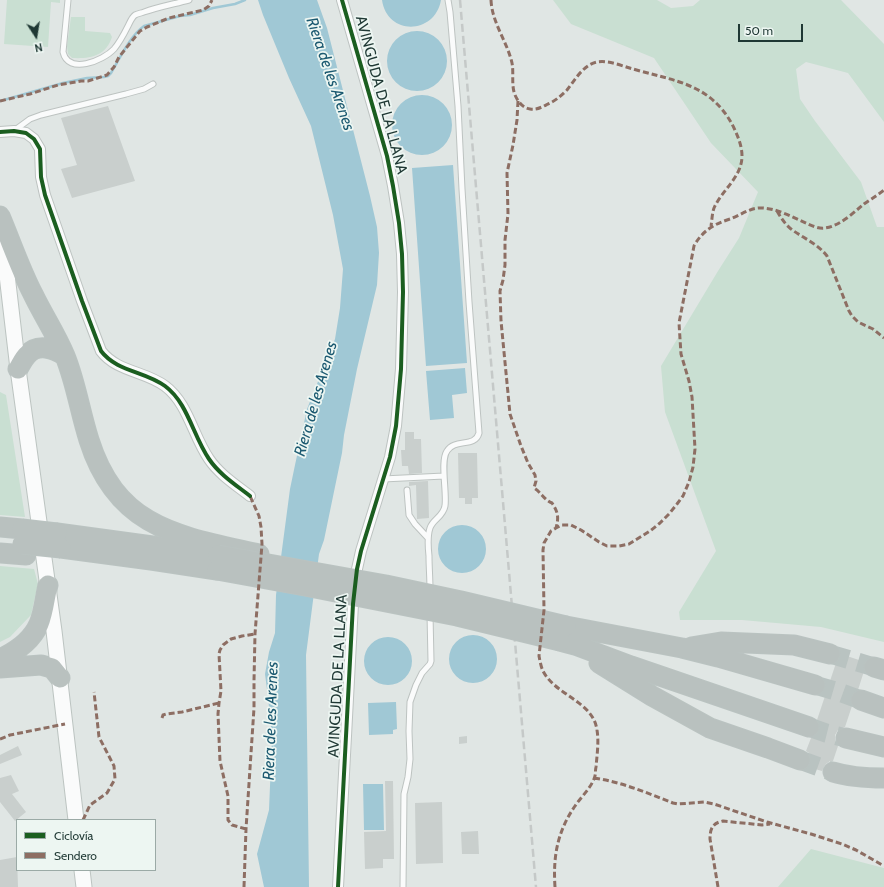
<!DOCTYPE html>
<html>
<head>
<meta charset="utf-8">
<style>
  body { margin:0 }
  #map { position:relative; width:884px; height:887px; overflow:hidden; background:#e0e6e4; font-family:Cabin,sans-serif }
  canvas { display:block }
  .legend { position:absolute; left:16px; top:819px; width:140px; height:52px; box-sizing:border-box; background:#edf6f2; border:1px solid #9baaa6; margin:0; padding:5px 7px; list-style:none; font-size:12px; color:#1f3834 }
  .legend li { display:flex; align-items:center; gap:8px; height:20px }
  .legend b { width:20px; border:1px solid #9baaa6 }
  .north { position:absolute; left:16px; top:16px; width:40px; height:40px; -webkit-text-stroke:3px #edf6f2; paint-order:stroke; rotate:168deg; font-size:11px; font-weight:700; line-height:16px; text-align:center; color:#1f3834 }
  .north::after { content:''; display:block; margin:auto; width:14px; height:18px; background:#1f3834; clip-path:polygon(50% 0,100% 100%,50% 72%,0 100%) }
  .scale { position:absolute; left:738px; top:24px; width:65px; height:18px; box-sizing:border-box; border:2px solid #1f3834; border-top:0; padding-left:5px; font-size:12px; line-height:14px; white-space:nowrap; color:#1f3834; -webkit-text-stroke:3px #edf6f2; paint-order:stroke }
</style>
</head>
<body>
<div id="map">
<canvas width="884" height="887"></canvas>
<ul class="legend">
<li><b style="height:5px;background:#1b5e20"></b>Ciclovía</li>
<li><b style="height:5px;background:#8d6e63"></b>Sendero</li>
</ul>
<div class="north">N</div>
<div class="scale">50 m</div>
</div>
<script>
const ctx = document.querySelector('canvas').getContext('2d');
ctx.lineJoin = 'round';
function paint(path, color) {
  ctx.fillStyle = color;
  ctx.fill(path, 'evenodd');
}
function strokePath(path, color, width, dash) {
  ctx.strokeStyle = color;
  ctx.lineWidth = width;
  ctx.lineCap = dash ? 'butt' : 'round';
  ctx.setLineDash(dash || []);
  ctx.stroke(path);
}
function write(font, color, halo, rows, align = 'center') {
  ctx.font = font + ' Cabin,sans-serif';
  ctx.lineWidth = 3.5;
  ctx.setLineDash([]);
  ctx.textBaseline = 'middle';
  ctx.strokeStyle = halo;
  ctx.fillStyle = color;
  for (const [text, x, y, turn = 0] of rows) {
    ctx.save();
    ctx.translate(x, y);
    ctx.rotate((+turn || 0) * Math.PI / 180);
    ctx.textAlign = isNaN(turn) ? turn : align;
    if (halo) ctx.strokeText(text, 0, 0);
    ctx.fillText(text, 0, 0);
    ctx.restore();
  }
}
const green = new Path2D(`
  M7 0H60V3L51 2 48 47 4 44Z
  M553 0H657L671 8 693 6 700 0H841L884 44V122L848 73 806 62 796 69 800 99 815 121 861 182 877 227H884V642L821 627 742 620H680L679 612 716 551 665 412 661 366 718 271 739 238 758 192 711 143 654 58 571 24Z
  M71 17H85V31L110 33 112 37C106 56 90 59 72 58L68 54 67 46Z
  M0 392 6 395 25 517 0 515Z
  M0 566 34 569 38 584 31 615 10 637 0 642Z
  M811 849 884 868V887H778Z`);
const water = new Path2D(`
  M258 0H317L327 28 370 196 377 227 379 253 377 285 357 369 344 435 342 453 324 540 319 554 306 655 309 887H264L257 854 269 810 272 738 268 697 265 674 269 652 275 633 276 595 290 489 295 465 307 409 335 339 340 308 343 269 333 215 311 126 289 78 263 15Z
  M382 0H441C435 35 387 36 382 0Z
  M387 61a30 30 0 1 1 60 0a30 30 0 1 1-60 0Z
  M392 125a30 30 0 1 1 60 0a30 30 0 1 1-60 0Z
  M453 165 467 363 426 366 412 168Z
  M465 368 467 393 452 395 454 418 430 420 426 371Z
  M438 549a24 24 0 1 1 48 0a24 24 0 1 1-48 0Z
  M449 659a24 24 0 1 1 48 0a24 24 0 1 1-48 0Z
  M364 661a24 24 0 1 1 48 0a24 24 0 1 1-48 0Z
  M396 702 397 729 393 730V734L369 735 368 703Z
  M363 784H383L384 830H364Z`);
const stream = new Path2D(`
  M0 101 63 83 87 78 104 77 108 76 111 73C120 58 130 36 144 26L180 16 190 15 213 8 235 4 245 0`);
const building = new Path2D(`
  M108 106 135 181 72 198 61 169 77 165 61 118Z
  M405 432H414V439H421L422 473 409 474 408 466H402L401 450H405Z
  M458 453H477L478 498H472V504H465V498H459Z
  M428 481 429 518 417 519 416 485 409 486V482Z
  M841 654 865 662 863 664 864 671 858 690 854 692 851 697 850 702 852 706 845 727 838 730 835 735V741L838 746 833 761H830L826 764 823 769 822 771 808 767 810 763 811 759 809 753 806 751 811 738 816 736 819 731 820 725 817 720 836 663 841 657Z
  M467 736V743L459 744V737Z
  M18 746 22 755 0 764V755Z
  M11 775 19 791 12 794 26 812 15 821 0 802V778Z
  M385 781H393L394 859H383V868L365 869 364 832 386 831Z
  M442 802 443 863 416 864 415 803Z
  M478 831 479 854H462L461 832Z
  M17 857 18 887H0V860Z`);
const highwayTunnel = new Path2D(`
  M830 654 874 667
  M815 685 839 692 861 700
  M809 727 826 733 846 738
  M800 760 833 772`);
const lane = new Path2D(`
  M68 0 63 52C68 75 103 61 114 49 120 42 124 34 128 26 130 22 132 17 135 15 137 14 141 13 144 12 158 7 174 4 189 0
  M15 130 30 119 41 115 126 94 144 89 153 84
  M383 479 444 476
  M407 490 409 515 415 524 428 538
  M430 590C430 578 429 567 429 556 428 547 427 537 430 528 433 519 443 517 445 506 447 492 440 461 447 451 455 438 475 448 479 433L469 302 462 189 458 106 450 12 448 0
  M403 887 404 794 408 777 410 759 409 731 410 702 416 685 422 673 430 664 431 661 430 614`);
const street = new Path2D(`
  M0 132 14 131 26 133 34 139 40 149 41 177 45 195 82 301 101 351C117 372 145 371 165 386 188 403 193 436 209 459 219 474 236 485 250 496
  M338 887 353 604 357 569 361 551 390 457 396 426 401 369 403 292 402 254 399 223 393 186 387 156 342 0`);
const secondary = new Path2D(`
  M2 232 18 369 54 631 76 820
  M82 870 84 887`);
const highway = new Path2D(`
  M0 216C11 242 20 269 33 294 43 315 56 334 65 356 76 383 80 412 89 440 117 529 179 536 259 554
  M18 369C21 364 23 359 27 355 37 343 54 348 65 356
  M0 527 22 529
  M57 533 211 554
  M61 548 151 560 217 570
  M0 553 26 555
  M566 626 682 648 718 657 815 685
  M560 641 575 645 631 666 809 727
  M691 647 721 642 794 645 830 654
  M0 659C15 652 32 640 39 624 44 612 45 598 48 585
  M599 663 652 696 710 728 768 748 800 760
  M874 667 884 670
  M0 668 41 665 52 668 60 678
  M861 700 884 708
  M846 738 884 747
  M833 772C849 777 867 778 884 778`);
const rail = new Path2D(`
  M460 0 536 887`);
const highwayBridge = new Path2D(`
  M22 529 57 533
  M22 544 61 548
  M218 555 386 585 461 601 566 626
  M217 570 305 586 457 616 560 641`);
const quiet = new Path2D(`
  M491 0C492 23 507 41 512 63 514 73 511 85 515 95 518 102 523 108 530 109 537 110 542 107 548 104 555 101 561 96 567 90 575 80 583 65 597 62 609 60 622 66 633 69 674 81 709 83 732 124 737 134 742 145 742 156 742 177 722 190 714 208 712 214 712 220 711 226
  M0 101 30 94 58 85 81 81H88L107 75 114 67 119 57 140 31 147 27 169 18 203 10 209 6 212 0
  M518 101 517 120 513 145 507 173 508 214 505 240V265L503 280 500 291 501 321 510 414 521 446 528 463 535 475 536 481 534 488C541 492 544 500 552 503 558 512 559 517 556 528
  M777 211C781 218 785 224 791 229 803 238 818 244 827 256L849 311 852 316 858 322 873 329 884 338
  M162 718 163 715 166 714 182 712 219 703
  M0 739 10 735 65 724
  M594 778C622 782 647 793 673 803L678 804 704 802 714 804 767 822 811 834 842 844 856 850 884 866
  M83 820 90 805 107 793 115 779 114 766 99 737 94 692
  M246 829 232 825 228 820V796L220 761 218 714 219 703 221 691 219 654 220 650 223 645 231 639 242 636 255 634
  M244 887 246 829 254 708V681L255 634 262 544 261 527 259 516 250 496
  M555 887C553 857 557 832 575 806 581 797 590 789 594 779 596 775 595 771 596 767 597 755 599 742 597 730 593 701 556 696 543 671 541 667 540 661 539 656L544 610 543 550 544 543 551 531 556 528 562 525H571L581 530 599 542 607 546H619L629 544 650 531 660 523 669 514 677 504 683 496 689 482 693 467 695 449 692 397 689 381 681 354 679 323 694 246C702 231 714 224 730 219 739 216 748 209 758 208 775 207 792 217 808 224 813 226 819 229 825 228 840 226 853 213 864 204 871 199 878 195 884 190
  M718 887 710 839C710 828 713 823 723 821L762 825 770 824`);
const cycleway = new Path2D(`
  M0 132 14 131 26 133 34 139 40 149 41 177 45 195 82 301 101 351C117 372 145 371 165 386 188 403 193 436 209 459 219 474 236 485 250 496
  M338 887 353 604 357 569 361 551 390 457 396 426 401 369 403 292 402 254 399 223 393 186 387 156 342 0`);
const streetNames = [
  ["AVINGUDA DE LA LLANA",381,95,75],
  ["AVINGUDA DE LA LLANA",338,676,-87]
];
const waterNames = [
  ["Riera de les Arenes",330,74,71],
  ["Riera de les Arenes",316,399,-74],
  ["Riera de les Arenes",271,721,-88]
];
paint(green, '#c9dfd2');
paint(water, '#a0c8d5');
strokePath(stream, '#a0c8d5', 2.5);
paint(building, '#c9cfcd');
strokePath(highwayTunnel, '#b9c3c1', 19, [19, 10]);
strokePath(lane, '#bdc3c1', 7);
strokePath(street, '#bdc3c1', 12);
strokePath(secondary, '#bcc4c1', 17);
strokePath(highway, '#bac3c1', 21);
strokePath(lane, '#fafbfb', 5);
strokePath(street, '#fafbfb', 10);
strokePath(secondary, '#fafbfb', 15);
strokePath(highway, '#b9c1bf', 19);
strokePath(rail, '#c5c9c8', 2.5, [8, 4]);
strokePath(highwayBridge, '#bac3c1', 21, []);
strokePath(highwayBridge, '#b9c1bf', 19);
strokePath(quiet, '#8d6e63', 3, [6, 3]);
strokePath(cycleway, '#1b5e20', 4);
write('15px', '#1f3834', '#edf6f2', streetNames);
write('italic 16px', '#1c5a71', '#edf6f2', waterNames);
</script>
</body>
</html>
